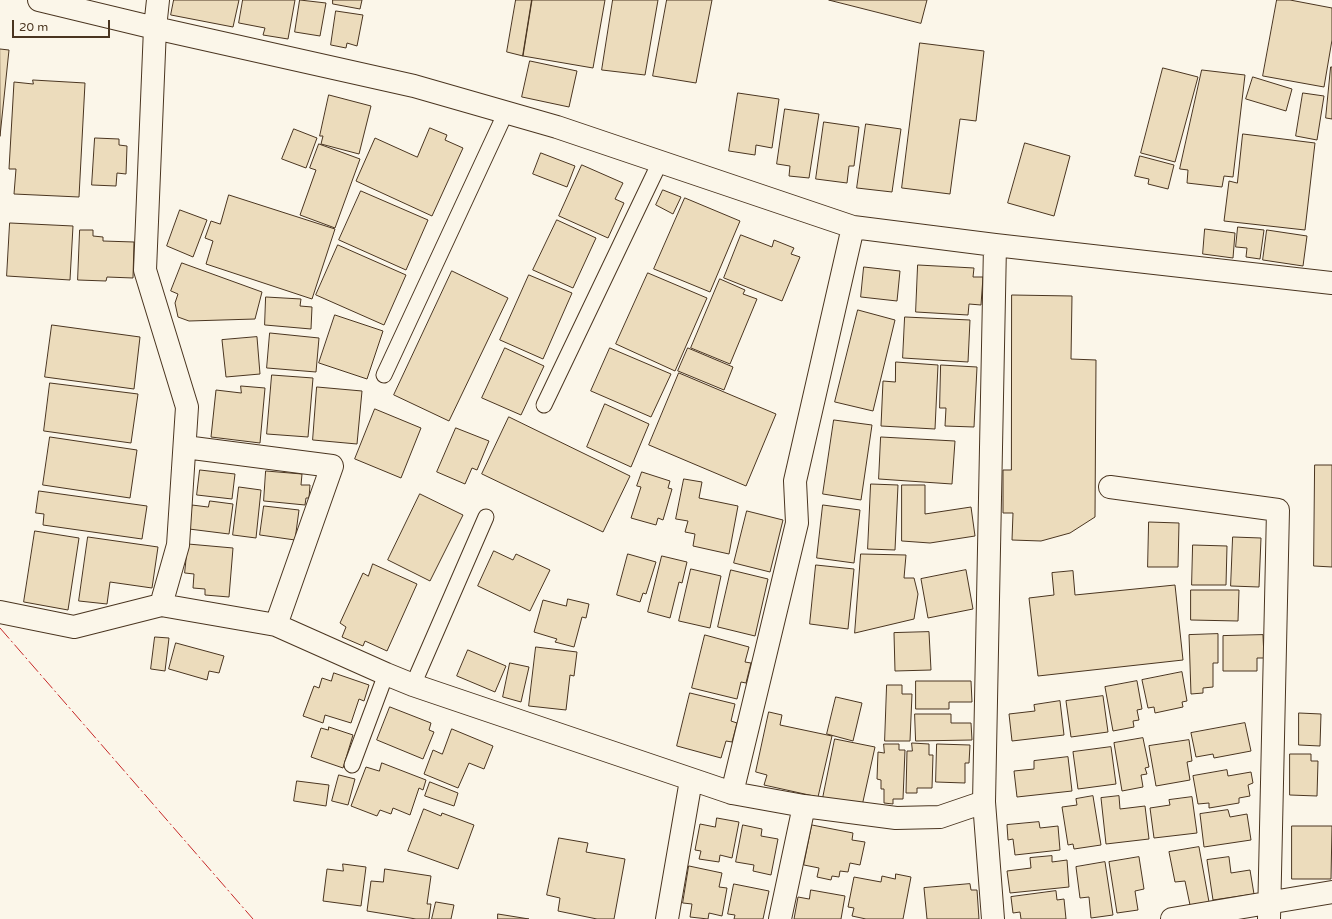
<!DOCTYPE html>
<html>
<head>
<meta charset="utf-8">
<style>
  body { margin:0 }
  #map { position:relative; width:1332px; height:919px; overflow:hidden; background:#fbf6e9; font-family:"Varela Round",sans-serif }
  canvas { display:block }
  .scale { position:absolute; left:12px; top:20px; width:98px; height:18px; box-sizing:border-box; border:2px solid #4a3520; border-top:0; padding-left:5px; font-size:12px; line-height:14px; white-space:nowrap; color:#4a3520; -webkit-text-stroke:3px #fbf6e9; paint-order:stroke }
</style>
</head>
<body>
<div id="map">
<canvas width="1332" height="919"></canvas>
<div class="scale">20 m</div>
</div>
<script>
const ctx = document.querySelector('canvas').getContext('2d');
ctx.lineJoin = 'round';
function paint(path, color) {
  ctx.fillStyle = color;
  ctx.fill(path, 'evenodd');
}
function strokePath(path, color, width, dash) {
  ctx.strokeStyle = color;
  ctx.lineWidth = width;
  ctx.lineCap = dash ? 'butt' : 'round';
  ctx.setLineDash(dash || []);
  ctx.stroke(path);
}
const building = new Path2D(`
  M174 0H239L233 27 171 15Z
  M243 0H295L288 39 263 35 265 28 239 23Z
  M300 0 326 3 320 36 295 32Z
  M333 0H362L360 9 333 4Z
  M516 0H532L523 56 507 52Z
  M532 0H605L593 68 523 56Z
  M613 0H658L645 75 602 70Z
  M667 0H712L696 83 653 76Z
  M829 0H927L921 23Z
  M1277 0H1290L1332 8V40L1324 87 1263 76Z
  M336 11 363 15 357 46 347 43 346 48 331 45Z
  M920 43 984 51 976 121 960 119 950 194 902 188Z
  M0 49 9 50 0 136Z
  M530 61 577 71 569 107 522 97Z
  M1331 67H1332V119L1326 118Z
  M1163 68 1198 77 1175 162 1141 153Z
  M1202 70 1245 75 1233 177 1224 176 1222 187 1187 183 1188 170 1180 169Z
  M1253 77 1292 89 1286 111 1246 99Z
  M33 80 85 83 79 197 14 194 16 169H9L14 82 33 84Z
  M738 93 779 99 772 148 756 145 755 155 729 151Z
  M1303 93 1324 96 1317 140 1296 136Z
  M329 95 371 106 359 154 321 144 323 136H320Z
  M785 109 819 114 809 178 789 176 790 166 777 164Z
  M824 122 859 127 854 166H849L847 183 816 179Z
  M866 124 901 129 892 192 857 188Z
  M430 128 447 135 445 140 463 148 432 216 356 181 375 138 417 157Z
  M294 129 317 138 306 168 282 159Z
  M1243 134 1315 143 1305 230 1224 221 1229 181 1237 183Z
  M95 138 119 139V145L127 146 126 174 117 173 116 186 92 185Z
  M1025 143 1070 156 1054 216 1008 203Z
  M319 144 360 159 335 228 300 215 316 170 310 168Z
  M541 153 575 166 567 187 533 174Z
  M1140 156 1174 165 1168 189 1148 184 1149 179 1135 176Z
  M582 165 623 183 615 199 624 203 608 238 559 216Z
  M663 190 681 197 673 214 656 205Z
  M361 191 428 220 406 270 339 240Z
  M229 195 335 229 312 299 206 264 213 241 205 238 211 221 220 224Z
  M685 198 740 221 710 292 654 269Z
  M180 210 207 220 193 257 167 246Z
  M557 220 596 238 573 288 533 270Z
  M10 223 73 226 70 280 7 276Z
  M1238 227 1264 230 1260 259 1246 257 1247 248 1236 247Z
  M1205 229 1235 233 1233 258 1203 254Z
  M80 230H93V236L103 237V241L134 242 133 278 107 277 106 281 78 280Z
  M1267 230 1307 236 1303 266 1263 260Z
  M741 235 772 247 774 240 794 248 791 254 800 257 782 301 724 278Z
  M338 245 406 275 384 325 316 295Z
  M182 263 262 292 255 319 189 321 178 317 175 303 178 294 171 291Z
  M918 265 974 268 973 277H983L981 305 969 304 968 315 916 312Z
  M864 267 900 271 897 301 861 297Z
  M452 271 508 298 449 421 394 395Z
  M648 273 707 298 675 371 616 344Z
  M529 275 572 293 543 359 500 340Z
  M720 279 745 290 743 294 757 299 730 364 691 348Z
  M1012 295 1072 296 1071 359 1096 360 1095 517 1070 533 1041 541 1012 540 1013 513H1003V470H1011Z
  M266 297 301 299 300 306 312 307 311 329 265 325Z
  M858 310 895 320 873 411 835 402Z
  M335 315 383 331 367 379 319 363Z
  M905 317 970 320 968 362 903 358Z
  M52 325 140 337 134 389 45 377Z
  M270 333 319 338 316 372 267 368Z
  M257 337 260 374 226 377 222 340Z
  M505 348 544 366 521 415 482 398Z
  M610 348 671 374 651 417 591 391Z
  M688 348 733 367 724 390 678 371Z
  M896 362 938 365 935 429 881 426 883 381 895 382Z
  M941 365 977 367 974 427 945 426 946 408H940Z
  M679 373 776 414 746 486 649 445Z
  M272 375 313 378 308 437 267 434Z
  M50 383 138 394 131 443 44 431Z
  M241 386 265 388 260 443 211 437 216 390 241 393Z
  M317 387 362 391 357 444 313 440Z
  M605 404 649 424 631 467 587 447Z
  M375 409 421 428 401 478 355 459Z
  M509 417 630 476 603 532 482 474Z
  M834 420 872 425 861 500 823 494Z
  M456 428 489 441 477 470 472 468 465 484 437 472Z
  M50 437 137 450 130 498 43 485Z
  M881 437 955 441 952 484 879 479Z
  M1315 465H1332V567L1314 566Z
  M200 470 235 474 232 499 197 495Z
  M266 471 302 474 301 485H310L309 498H306L305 505 264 501Z
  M642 472 670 481 668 488 672 489 663 520 658 518 656 525 631 518 641 487 637 486Z
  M684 479 702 482 699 498 738 506 729 554 693 546 695 534 685 532 688 521 676 519Z
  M871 484 898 485 895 550 868 549Z
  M902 485H925V514L971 507 975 536 930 543 902 541Z
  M239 487 261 490 256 538 233 535Z
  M39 491 147 506 142 539 43 525 44 514 36 513Z
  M420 494 463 515 430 581 388 560Z
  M210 501 233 504 229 534 189 529 192 505 208 507Z
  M823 505 860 510 854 563 817 558Z
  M264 506 299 510 295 540 260 535Z
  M747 511 783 520 770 572 734 563Z
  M1149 522 1179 523 1178 567H1148Z
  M35 531 79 538 68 610 24 602Z
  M88 537 158 547 152 588 110 582 107 604 79 601Z
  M1233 537 1261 538 1259 587 1231 586Z
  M188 544 233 548 229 597 205 595V589L193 588 194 574 185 573Z
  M1193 545 1227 546 1226 585H1192Z
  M494 551 513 560 516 554 550 570 530 611 478 586Z
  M628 554 656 562 646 594 643 593 640 602 617 595Z
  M861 554 906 555 904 578H914L918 594 914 619 855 633Z
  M662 556 687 562 682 583 679 582 670 618 648 612Z
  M373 564 417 584 387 651 365 641 363 646 342 637 346 627 340 623 363 573 368 576Z
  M816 565 854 569 848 629 810 624Z
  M691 569 721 576 710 628 679 621Z
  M731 570 768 579 755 636 718 627Z
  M966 570 973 609 928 618 921 579Z
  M1073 571 1075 595 1175 585 1183 660 1038 676 1029 598 1054 595 1052 573Z
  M1191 590H1239L1238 621 1191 620Z
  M568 599 589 604 586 618 582 617 574 647 555 642 557 639 534 632 543 600 566 606Z
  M929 632 931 670 895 671 894 633Z
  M1218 634V663H1213V687L1203 688V693L1191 694 1189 635Z
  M705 635 749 647 745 662 751 663 746 683 741 682 737 699 692 688Z
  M1263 635 1264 658H1257V671H1223V636Z
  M155 637 169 638 165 671 151 669Z
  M176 643 224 656 219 673 209 671 207 680 169 669Z
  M536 647 577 652 574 676 570 675 566 710 529 706Z
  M468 650 506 666 495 692 457 676Z
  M510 663 529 667 521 702 503 697Z
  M1182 672 1187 701 1182 702 1183 707 1155 713 1154 707 1148 708 1142 680Z
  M334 673 369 685 364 701 359 699 351 723 325 715 323 723 303 716 314 686 319 688 322 678 331 681Z
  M916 681H971L972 702H949V709H916Z
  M1137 681 1142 709 1137 710 1139 720 1133 721 1134 727 1113 731 1105 687Z
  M887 685H902V694H912L910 741H885Z
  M690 693 735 704 731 721 737 723 732 742 726 741 721 758 677 746Z
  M1103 696 1108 732 1071 737 1066 701Z
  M836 697 862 703 853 741 827 734Z
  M1060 701 1064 735 1012 741 1009 714 1035 711 1034 705Z
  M390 707 431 723 429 730 434 732 423 759 377 740Z
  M769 712 782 715 780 725 832 736 818 797 764 785 767 775 756 772Z
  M1299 713 1321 714 1320 746 1299 745Z
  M915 714H951V723H971L972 740 916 741Z
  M1245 723 1251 751 1214 758 1213 754 1196 757 1191 733Z
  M329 727 353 735 343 768 311 757 321 728 328 730Z
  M452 729 493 746 484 769 469 763 458 788 424 774 433 750 442 754Z
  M1143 738 1149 767 1145 768 1147 774 1141 775 1143 787 1122 791 1114 743Z
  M835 739 875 747 862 806 823 798Z
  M1189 740 1192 761 1187 762 1190 780 1156 786 1149 746Z
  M912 743 929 744V755H933L932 788H917V793H906L907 751H912Z
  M884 744H899V750H905L903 799H893V804L884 803V789H881V780L877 779 878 752 884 753Z
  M937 744 970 745 969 763H965V783L936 782Z
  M1111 747 1116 784 1078 789 1073 752Z
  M1290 754H1311V761H1318L1317 796 1290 795Z
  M1068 757 1072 791 1017 797 1014 771 1034 769V761Z
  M382 763 426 780 423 790 419 788 410 815 393 808 391 814 380 810 377 816 351 806 366 767 379 771Z
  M1227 770 1228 776 1251 772 1253 783 1248 785 1250 796 1239 798V803L1209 808V803L1198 804 1193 776Z
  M339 775 355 779 348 805 332 801Z
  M297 781 329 785 326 806 294 801Z
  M430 782 458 793 454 806 425 796Z
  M1093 796 1101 845 1074 849 1073 844 1068 845 1062 807 1077 805 1076 799Z
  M1119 796 1120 809 1145 806 1149 839 1106 844 1101 798Z
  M1192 797 1197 833 1154 838 1150 808 1170 805 1169 800Z
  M424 809 441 816 442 813 474 825 458 869 408 851Z
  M1228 810 1230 817 1247 814 1251 840 1204 847 1200 814Z
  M717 818 739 822 732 858 720 855 719 862 699 859 701 851 695 850 700 824 715 827Z
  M1039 822 1040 828 1058 826 1060 850 1015 855 1013 839 1008 840 1007 825Z
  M743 825 762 829 761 836 778 839 771 875 753 871 754 865 736 862Z
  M812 825 853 833 852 840 865 842 860 865 850 863 848 872 840 871 839 877 832 876 831 880 817 877 819 868 804 865Z
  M1292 826H1332L1331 879H1292Z
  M559 838 588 843 586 852 625 859 614 919H597L558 911 560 898 547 895Z
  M1199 847 1209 902 1190 905 1185 881 1175 882 1169 852Z
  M1052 856V862L1067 860 1069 887 1010 893 1007 871 1031 868 1030 858Z
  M1139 857 1144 889 1135 891 1138 910 1117 913 1109 862Z
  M1229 857 1231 873 1250 870 1254 894 1213 900 1207 860Z
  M1105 862 1113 915 1091 918 1089 897 1080 898 1076 867Z
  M343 864 366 867 361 906 323 901 327 869 343 871Z
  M689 866 722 873 719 887 727 888 722 916 709 913 708 919 690 917 692 904 683 903Z
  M385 869 431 876 427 904H431L429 919H416L367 911 371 881 383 882Z
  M896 874 911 877 903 919H866L852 916 854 908 848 907 854 877 881 882 882 876 895 879Z
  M734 884 769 891 763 919H734L735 915 728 914Z
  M970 884 971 890H977L979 919H927L924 888Z
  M811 890 845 896 841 919H794L798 897 809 899Z
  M1056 891 1057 900 1064 899 1066 919H1021L1020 912 1013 913 1011 897Z
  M436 902 454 905 451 919H432Z
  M498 914 529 919H498Z`);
const service = new Path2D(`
  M384 375 506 112
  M544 405 660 162
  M413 685 486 517
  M352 765 386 674`);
const minor = new Path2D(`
  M39 0 155 28 414 86 557 127 853 227 995 245 1332 283
  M158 0 155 28 145 270 187 407 178 545 161 605
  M185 447 332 466 276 625
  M1110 487 1278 510 1269 919
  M0 612 74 627 161 605 276 625 386 674 413 685 732 793 804 806 896 818 940 817 984 802
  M732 793 797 523 795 481 853 227
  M667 919 691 780
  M780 919 804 806
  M993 919 984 802 995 245
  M1172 919 1332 892`);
const power = new Path2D(`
  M0 628 253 919`);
paint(building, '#ecdcbc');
strokePath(building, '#4a3520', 1);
strokePath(service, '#4a3520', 17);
strokePath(minor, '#4a3520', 24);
strokePath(service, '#fbf6e9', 15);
strokePath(minor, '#fbf6e9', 22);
strokePath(power, '#c62828', 1, [14, 3, 2, 3]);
</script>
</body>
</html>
